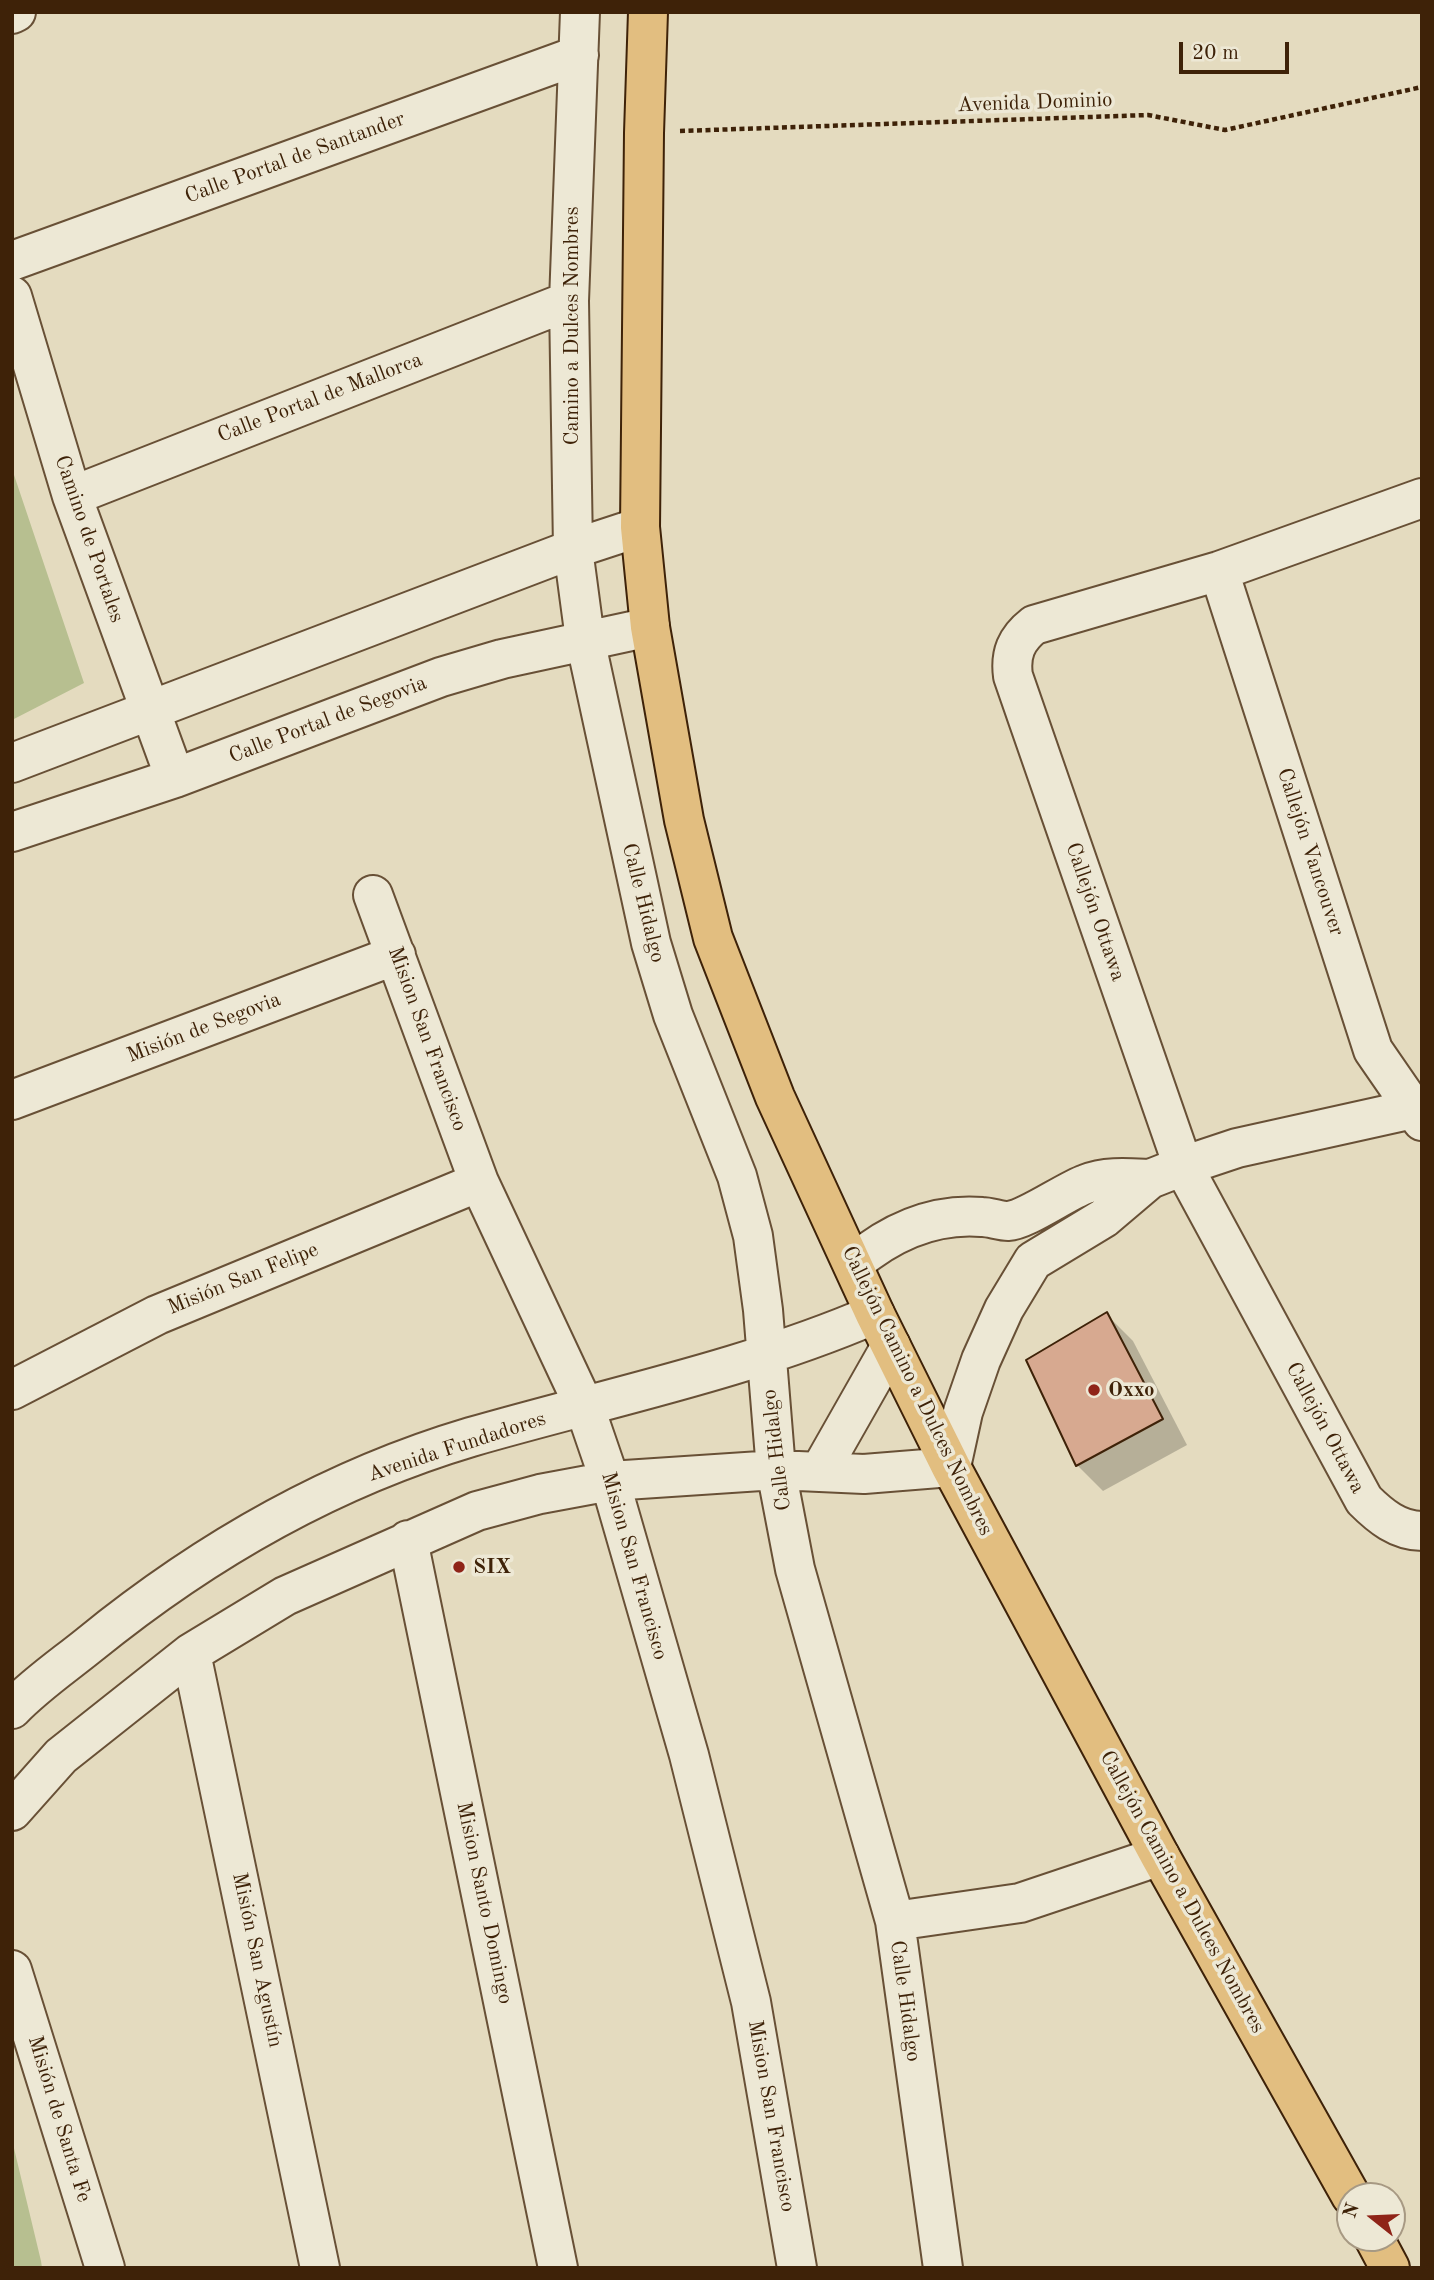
<!DOCTYPE html>
<html>
<head>
<meta charset="utf-8">
<style>
  body { margin:0 }
  #map { position:relative; width:1434px; height:2280px; overflow:hidden; background:#e4dbbf; font-family:"Old Standard TT",serif }
  canvas { display:block }
  .frame { position:absolute; inset:0; border:14px solid #3e2208; pointer-events:none }
  .north { position:absolute; left:1336px; top:2182px; width:70px; height:70px; box-sizing:border-box; background:#ede8d5; border:2px solid #a79983; border-radius:50%; rotate:288deg; font-size:19px; font-weight:700; line-height:28px; text-align:center; color:#3e2208 }
  .north::after { content:''; display:block; margin:auto; width:24px; height:32px; background:#8f2418; clip-path:polygon(50% 0,100% 100%,50% 72%,0 100%) }
  .scale { position:absolute; left:1179px; top:42px; width:110px; height:32px; box-sizing:border-box; border:4px solid #3e2208; border-top:0; padding-left:9px; font-size:21px; line-height:24px; white-space:nowrap; color:#3e2208; -webkit-text-stroke:5px #ede8d5; paint-order:stroke }
</style>
</head>
<body>
<div id="map">
<canvas width="1434" height="2280"></canvas>
<div class="frame"></div>
<div class="north">N</div>
<div class="scale">20 m</div>
</div>
<script>
const ctx = document.querySelector('canvas').getContext('2d');
ctx.lineJoin = 'round';
function paint(path, color) {
  ctx.fillStyle = color;
  ctx.fill(path, 'evenodd');
}
function strokePath(path, color, width, dash) {
  ctx.strokeStyle = color;
  ctx.lineWidth = width;
  ctx.lineCap = dash ? 'butt' : 'round';
  ctx.setLineDash(dash || []);
  ctx.stroke(path);
}
function write(font, color, halo, rows, align = 'center') {
  ctx.font = font + ' "Old Standard TT",serif';
  ctx.lineWidth = 7;
  ctx.setLineDash([]);
  ctx.textBaseline = 'middle';
  ctx.strokeStyle = halo;
  ctx.fillStyle = color;
  for (const [text, x, y, turn = 0] of rows) {
    ctx.save();
    ctx.translate(x, y);
    ctx.rotate((+turn || 0) * Math.PI / 180);
    ctx.textAlign = isNaN(turn) ? turn : align;
    if (halo) ctx.strokeText(text, 0, 0);
    ctx.fillText(text, 0, 0);
    ctx.restore();
  }
}
const green = new Path2D(`
  M12 469 84 683 12 720Z
  M12 2140 41 2261 42 2268H12Z`);
const shadow = new Path2D(`
  M1107 1315 1133 1341 1187 1445 1103 1491 1077 1465Z`);
const building = new Path2D(`
  M1107 1312 1163 1419 1076 1466 1026 1360Z`);
const path = new Path2D(`
  M680 131 1148 115 1225 130 1422 87`);
const minor = new Path2D(`
  M580 12 569 301 573 549 585 639 651 943 673 1015 737 1176 753 1236 763 1310 776 1470 795 1569 895 1921 943 2268
  M12 14 16 12
  M12 261 579 55
  M12 296 72 496 175 778
  M72 496 569 301
  M1422 498 1219 571 1034 625C1016 639 1010 654 1013 676L1183 1166 1364 1500C1380 1516 1398 1531 1422 1531
  M1219 571 1373 1050 1422 1121
  M12 763 573 549 640 527
  M12 832 175 778 441 677 502 659 650 627
  M373 895 479 1182 585 1408 610 1481 689 1755 751 2002 797 2268
  M12 1100 396 955
  M854 1263C891 1232 933 1213 982 1217 990 1217 1000 1221 1008 1221 1026 1220 1066 1191 1086 1184 1106 1176 1128 1178 1150 1179
  M12 1390 157 1315 479 1182
  M820 1471 891 1346
  M408 1540 558 2268
  M191 1653 320 2268
  M12 1709C35 1685 63 1666 89 1645 202 1553 330 1479 471 1437 606 1398 745 1370 875 1314
  M12 1811 61 1756 191 1653 285 1596 477 1511 540 1494 610 1481 776 1470 864 1474 951 1467 963 1412 981 1360 1004 1309 1033 1261 1104 1218 1150 1179 1183 1166 1237 1148 1422 1107
  M895 1921 1020 1903 1160 1856
  M12 1970 105 2268`);
const major = new Path2D(`
  M648 12 644 133 640 527 650 627 684 820 713 938 775 1097 875 1314 951 1467 1160 1856 1351 2196
  M1374 2238 1390 2268`);
const markers = [
  [1094,1390,7,"#8f2418"],
  [459,1567,7,"#8f2418"]
];
const streetNames = [
  ["Avenida Dominio",1035,103,-2],
  ["Calle Portal de Santander",295,158,-20],
  ["Camino a Dulces Nombres",572,326,-90],
  ["Calle Portal de Mallorca",320,398,-21],
  ["Camino de Portales",89,539,71],
  ["Calle Portal de Segovia",328,720,-21],
  ["Callejón Vancouver",1310,852,72],
  ["Calle Hidalgo",643,903,76],
  ["Callejón Ottawa",1095,912,71],
  ["Misión de Segovia",204,1028,-21],
  ["Mision San Francisco",427,1039,70],
  ["Misión San Felipe",243,1279,-22],
  ["Callejón Camino a Dulces Nombres",917,1391,64],
  ["Callejón Ottawa",1325,1428,62],
  ["Avenida Fundadores",457,1447,-18],
  ["Calle Hidalgo",777,1450,-97],
  ["Mision San Francisco",634,1566,74],
  ["Callejón Camino a Dulces Nombres",1182,1892,61],
  ["Mision Santo Domingo",484,1903,78],
  ["Misión San Agustín",257,1960,78],
  ["Calle Hidalgo",905,2001,82],
  ["Mision San Francisco",771,2116,80],
  ["Misión de Santa Fe",59,2119,73]
];
const poiNames = [
  ["Oxxo",1108,1390],
  ["SIX",473,1567]
];
paint(green, '#b7bf90');
paint(shadow, '#0003');
paint(building, '#d7a990');
strokePath(building, '#3e2208', 2);
strokePath(minor, '#685036', 42);
strokePath(major, '#3e2208', 42);
strokePath(path, '#3e2208', 4.5, [5, 3.5]);
strokePath(minor, '#ede8d5', 38);
strokePath(major, '#e2be80', 38);
for (const [x, y, r, color] of markers) {
  const dot = new Path2D();
  dot.arc(x, y, r, 0, 2 * Math.PI);
  ctx.fillStyle = color;
  ctx.fill(dot);
  strokePath(dot, '#ede8d5', 2.5);
}
write('21px', '#3e2208', '#ede8d5', streetNames);
write('bold 21px', '#3e2208', '#ede8d5', poiNames, 'left');
</script>
</body>
</html>
